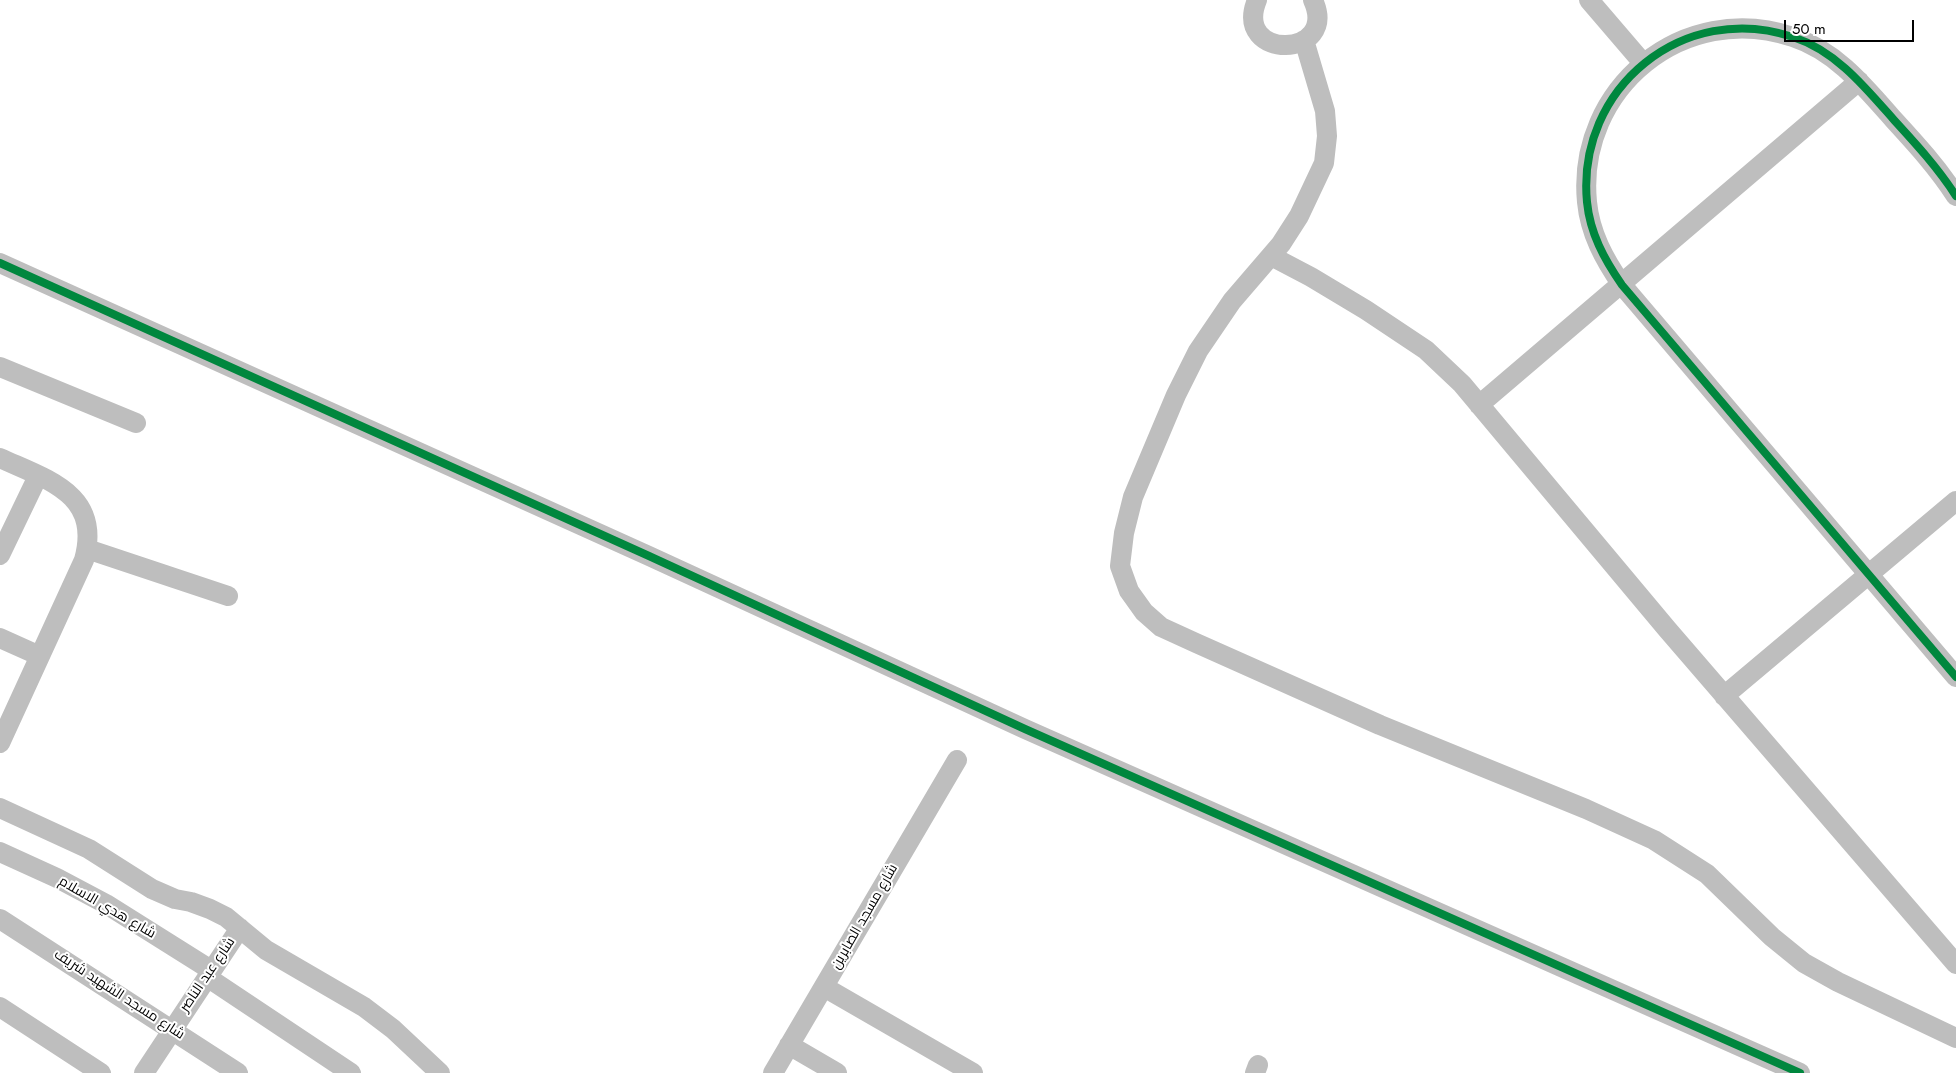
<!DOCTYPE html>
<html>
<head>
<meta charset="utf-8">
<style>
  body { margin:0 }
  #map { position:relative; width:1956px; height:1073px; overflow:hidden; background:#fff; font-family:Jost,sans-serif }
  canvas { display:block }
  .scale { position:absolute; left:1784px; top:20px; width:130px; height:22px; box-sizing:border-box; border:2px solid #000; border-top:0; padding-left:6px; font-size:15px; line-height:18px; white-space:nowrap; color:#000; -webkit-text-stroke:4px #fff; paint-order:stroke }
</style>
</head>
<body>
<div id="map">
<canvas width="1956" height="1073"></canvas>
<div class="scale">50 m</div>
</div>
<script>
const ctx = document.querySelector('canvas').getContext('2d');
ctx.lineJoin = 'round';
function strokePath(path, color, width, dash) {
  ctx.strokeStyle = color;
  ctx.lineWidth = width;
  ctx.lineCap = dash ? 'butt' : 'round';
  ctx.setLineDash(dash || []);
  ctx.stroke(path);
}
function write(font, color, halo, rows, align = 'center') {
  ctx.font = font + ' Jost,Cairo,sans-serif';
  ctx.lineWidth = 4;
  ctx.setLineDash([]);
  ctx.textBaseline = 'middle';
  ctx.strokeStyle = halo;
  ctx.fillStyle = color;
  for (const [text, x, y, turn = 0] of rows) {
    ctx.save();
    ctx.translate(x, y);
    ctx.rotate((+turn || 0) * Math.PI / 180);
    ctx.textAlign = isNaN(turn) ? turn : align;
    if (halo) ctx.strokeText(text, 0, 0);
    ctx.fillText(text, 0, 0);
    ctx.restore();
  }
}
const street = new Path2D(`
  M1257 0C1232 61 1340 59 1313 0
  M1589 0 1643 63
  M1304 40 1325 111 1327 136 1324 163 1299 216 1281 244 1232 301 1198 351 1176 395 1133 497 1124 533 1120 566 1129 591 1144 612 1161 627 1196 643 1380 725 1586 809 1654 840 1707 874 1772 937 1804 963 1838 982 1956 1038
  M1956 196C1938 168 1916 144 1894 120 1865 87 1836 51 1793 37 1684 0 1576 88 1587 202 1590 233 1604 259 1622 285L1956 677
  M1271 256 1311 277 1366 310 1426 350 1462 384 1667 629 1956 964
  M0 263 649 556 1025 729 1800 1073
  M0 367 136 423
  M1479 405 1859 81
  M0 458C48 480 102 494 84 560L0 743
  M87 549 228 596
  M0 555 38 476
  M0 638 40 656
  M1724 696 1956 501
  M0 808 89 849 152 889 175 899 191 902 210 909 226 917 266 950 364 1007 393 1029 440 1073
  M0 852 57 878 106 904 211 970
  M0 919 238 1073
  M207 977 351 1073
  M824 987 973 1073
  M0 1007 101 1073
  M789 1045 837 1073
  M144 1073 240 928
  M773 1073 957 760
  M1255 1073 1258 1065`);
const cycleway = new Path2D(`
  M1956 196C1938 168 1916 144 1894 120 1865 87 1836 51 1793 37 1684 0 1576 88 1587 202 1590 233 1604 259 1622 285L1956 677
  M0 263 649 556 1025 729 1800 1073`);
const streetNames = [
  ["شارع هدي الاسلام",107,908,30],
  ["شارع مسجد الصابرين",865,917,-60],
  ["شارع عبد الناصر",208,975,-56],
  ["شارع مسجد الشهيد شريف",119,995,33]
];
strokePath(street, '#bebebe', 20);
strokePath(cycleway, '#00873e', 8);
write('14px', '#000', '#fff', streetNames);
</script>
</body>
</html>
